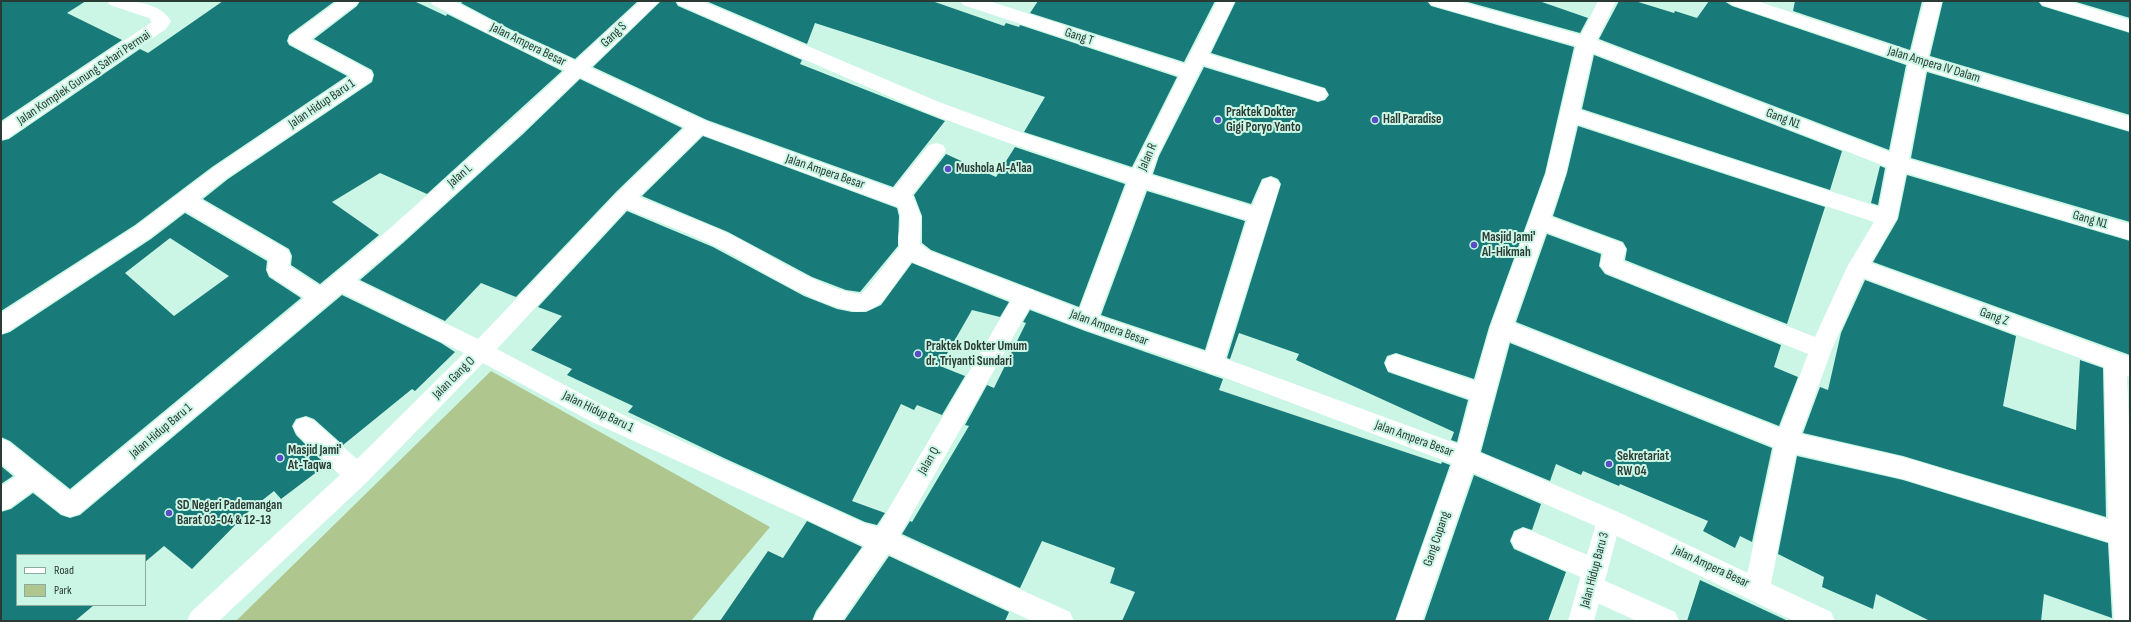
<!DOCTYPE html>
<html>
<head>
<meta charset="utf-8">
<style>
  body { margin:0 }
  #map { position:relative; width:2131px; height:622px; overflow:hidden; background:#cbf6e6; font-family:"Sofia Sans Condensed",sans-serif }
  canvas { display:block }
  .frame { position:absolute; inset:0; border:2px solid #2a3b35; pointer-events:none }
  .legend { position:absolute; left:16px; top:554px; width:130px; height:52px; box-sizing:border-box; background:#cbf6e6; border:1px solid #8bab9f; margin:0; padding:5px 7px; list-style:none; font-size:12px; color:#2a3b35 }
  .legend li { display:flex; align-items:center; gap:8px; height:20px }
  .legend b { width:20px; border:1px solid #8bab9f }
</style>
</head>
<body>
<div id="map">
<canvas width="2131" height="622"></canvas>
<div class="frame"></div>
<ul class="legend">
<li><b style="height:5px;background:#fff"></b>Road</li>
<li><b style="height:11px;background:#afc68e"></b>Park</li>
</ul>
</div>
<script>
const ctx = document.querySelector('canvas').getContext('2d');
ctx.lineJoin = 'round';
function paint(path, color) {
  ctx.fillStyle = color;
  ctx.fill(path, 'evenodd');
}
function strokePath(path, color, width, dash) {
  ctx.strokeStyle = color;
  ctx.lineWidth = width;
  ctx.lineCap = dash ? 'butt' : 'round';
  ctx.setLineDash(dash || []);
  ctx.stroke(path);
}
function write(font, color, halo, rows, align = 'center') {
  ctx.font = font + ' "Sofia Sans Condensed",sans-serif';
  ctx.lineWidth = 4;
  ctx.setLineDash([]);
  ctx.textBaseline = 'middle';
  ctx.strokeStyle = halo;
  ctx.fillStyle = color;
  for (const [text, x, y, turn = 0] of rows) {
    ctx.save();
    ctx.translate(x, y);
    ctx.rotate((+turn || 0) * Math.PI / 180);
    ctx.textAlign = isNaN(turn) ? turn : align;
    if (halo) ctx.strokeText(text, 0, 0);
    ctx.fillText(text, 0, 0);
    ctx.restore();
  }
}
const green = new Path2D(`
  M491 371 770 527 691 621H236Z`);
const building = new Path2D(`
  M1 1H86L67 13 122 40 1 121Z
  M223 1H335L289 35 287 41 289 45 347 76 212 167 135 225 1 311V141L9 139 140 49 148 53Z
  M360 1H414L446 16 447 14 562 71 427 194 380 173 332 202 379 235 320 284 291 265 292 256 289 249 203 199 228 179 372 82 374 75 372 70 314 39 357 6Z
  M464 1H638L575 59 510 29 461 3Z
  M661 1H675L678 6 802 60 800 64 945 121 893 187 707 120 593 67Z
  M706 1H932L1004 26 1006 23 1019 27 1020 25 1177 77 1132 167 1024 132 1045 97 815 23 807 44Z
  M1038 1H1215L1184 62 1030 13Z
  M1236 1H1427L1431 6 1574 47 1545 173 1489 327 1474 379 1396 353 1387 356 1384 363 1388 372 1468 400 1457 442 1451 440 1454 432 1296 360 1299 354 1239 333 1230 359 1227 358 1281 184 1278 179 1271 176 1262 179 1251 204 1153 174 1159 156 1204 67 1318 102 1325 100 1329 95 1325 88 1211 53Z
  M1464 1H1539L1588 18 1580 33Z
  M1619 1H1635L1674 13 1675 11 1697 18 1709 1H1724L1732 6 1906 65 1889 150 1599 39Z
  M1795 1H1922L1910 50 1793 11Z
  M1943 1H2038L2042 6 2130 33V115L1930 56Z
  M2073 1H2130V18Z
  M1594 55 1842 151 1830 190 1582 109Z
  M1927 72 2130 132V222L1911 158Z
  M580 79 682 128 616 192 516 297 481 283 445 321 360 280 403 243 522 135Z
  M1578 126 1825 207 1787 324 1625 260 1627 249 1623 242 1553 216 1567 173Z
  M703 136 897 208 899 216 898 246 860 292 846 290 812 277 728 232 642 196Z
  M1015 147 1125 184 1079 307 931 250 922 243V216L914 195 946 154 996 177Z
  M1880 166 1885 168 1878 205 1871 203Z
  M1907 175 2130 241V355L1873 262 1898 219Z
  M1147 191 1245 221 1205 350 1101 315Z
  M627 211 713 247 804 296 837 309 852 312H866L881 305 912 263 1009 302 1000 317 972 310 940 366 965 376 942 415 917 405 914 410 901 404 852 501 885 513 877 525 865 522 724 458 628 412 633 406 567 375 572 369 531 350 562 316 538 307Z
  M185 213 267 261 266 270 269 277 301 298 70 489 10 441 1 437V335L10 332 151 239ZM170 238 229 276 174 316 125 273Z
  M1547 234 1601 254 1599 266 1605 274 1781 345 1774 367 1798 377 1779 426 1516 322Z
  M1865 280 2016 336 2003 406 2076 430 2080 360 2103 368 2106 517 1903 456 1803 433 1820 387 1828 390 1841 333Z
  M342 295 441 343 455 352 415 391 412 389 343 445 314 419 306 416 296 419 292 426 296 435 326 465 281 499 274 491 250 510 192 569 164 546 145 562V555H17V605H94L75 621H1V512L11 509 33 493 61 515 70 518 80 515Z
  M1030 310 1085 331 1223 379 1219 390 1441 464 1442 462 1450 465 1395 621H1122L1135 592 1110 583 1115 568 1042 541 1020 588 902 534 910 521 912 522 969 426 965 425 987 385 994 388 1026 323 1023 322Z
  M1510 343 1772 448 1752 542 1740 536 1735 548 1703 531 1708 521 1620 484 1619 486 1583 471 1581 475 1556 464 1550 481 1481 452Z
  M1797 456 1903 480 2108 543 2112 618 2044 594 2041 621H1930L1876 594 1873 609 1822 587 1824 577 1778 554Z
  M1 466 13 476 1 484Z
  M1474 475 1541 504 1532 530 1523 527 1514 531 1510 541 1514 549 1566 572 1548 621H1424Z
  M807 521 862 547 816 611 812 621H720L768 551 783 558Z
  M889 556 1009 612 1005 621H844Z
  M1700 580 1788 621H1687Z`);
const service = new Path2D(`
  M936 143 943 145 946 150 943 155 905 204 898 206 891 204 888 198 891 192 929 145Z
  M1524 528 1604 562 1608 571 1603 580 1675 612 1679 621H1637L1582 596 1578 587 1583 578 1515 548 1511 540 1515 532Z`);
const minor = new Path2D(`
  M107 1C129 1 158 0 171 21L166 29 8 138 1 140V123L152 22 149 18 110 5Z
  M338 1H359L356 5 311 39 371 71 373 76 371 81 227 178 200 199 288 250 291 256 289 266 320 286 388 230 507 124 640 1H660L521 134 402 242 357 280 478 339 617 193 692 121 699 119 706 121 709 126 706 131 639 197C668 209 698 220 727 233 764 250 822 291 861 294L867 288 903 242 910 240 917 242 921 248 917 254 883 301C874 309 865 313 852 311 815 305 760 270 725 251 694 235 660 223 627 209L497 349 606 407 864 523 878 527 1017 290 1025 287 1033 290 1036 296 1033 302 900 535 1070 612 1074 621H1032L888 554 842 621H813L817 612 864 546 590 421 483 363 366 483 219 621H187L191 612 340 475 297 434 293 427 297 420 305 417 313 420 357 459 464 353 342 293 79 514 70 517 61 514 33 491 10 508 1 511V486L16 476 1 464V438L9 442 70 491 304 298 270 276 267 270 269 260 185 211 150 238 9 331 1 334V313L136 226 213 168 350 76 290 44 288 40 290 36Z
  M676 1H702L939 102 1020 132 1133 169 1179 76 963 5 960 1H989L1185 64 1217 1H1235L1209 54 1325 89 1328 94 1325 99 1318 101 1203 65 1158 155 1151 175 1252 206 1263 180 1270 177 1277 180 1280 185 1221 371 1213 374 1205 371 1202 364 1247 220 1146 189 1097 321 1094 327 1086 330 1078 327 1075 321 1127 183 1006 142 925 112 679 5Z
  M1428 1H1458L1581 35 1598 1H1616L1597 40 1890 152 1908 64 1732 5 1729 1H1757L1911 52 1924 1H1942L1928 57 2130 117V131L1926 70 1909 159 2130 224V240L1906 173 1897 218 1871 263 2130 357V377L2127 376 2130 450V621H2114L2109 542 1903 479 1796 454 1770 589 1766 598 1757 601 1748 598 1744 589 1774 447 1509 341 1478 458 1422 621H1396L1454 458 1470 399 1388 371 1385 364 1388 357 1396 354 1475 381 1490 328 1546 173 1576 46 1431 5ZM1593 53 1887 167 1879 207 1580 110ZM1577 124 1874 222 1847 267 1815 337 1623 261 1626 249 1622 243 1551 217 1566 173ZM1546 232 1603 253 1600 265 1606 273 1808 354 1780 428 1514 323ZM1864 278 2104 367 2108 519 1903 457 1801 434 1832 349Z
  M2039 1H2068L2130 20V32L2042 5Z
  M1609 509 1618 512 1621 520 1594 621H1568L1597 520 1600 512Z`);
const tertiary = new Path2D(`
  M430 1H454L509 30 706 121 913 196 921 216 920 244 930 251 1093 314 1221 357 1474 450 1618 512 1831 612 1835 621H1794L1600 528 1458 466 1207 371 1078 327 914 263C885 241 907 234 898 207L692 131 497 38 433 5Z`);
const markers = [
  [1218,120,4,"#574ec6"],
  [1375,120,4,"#574ec6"],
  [948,169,4,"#574ec6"],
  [1474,245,4,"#574ec6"],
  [918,354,4,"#574ec6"],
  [280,458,4,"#574ec6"],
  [1609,464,4,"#574ec6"],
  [169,513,4,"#574ec6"]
];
const streetNames = [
  ["Gang S",614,35,-44],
  ["Gang T",1079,37,18],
  ["Jalan Ampera Besar",528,45,26],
  ["Jalan Ampera IV Dalam",1934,65,17],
  ["Jalan Komplek Gunung Sahari Permai",84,78,-34],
  ["Jalan Hidup Baru 1",322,104,-34],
  ["Gang N1",1783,119,21],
  ["Jalan R",1148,157,-66],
  ["Jalan Ampera Besar",825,172,19],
  ["Jalan L",460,176,-41],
  ["Gang N1",2090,220,16],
  ["Gang Z",1994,317,20],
  ["Jalan Ampera Besar",1109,328,20],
  ["Jalan Gang O",454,378,-45],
  ["Jalan Hidup Baru 1",598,412,26],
  ["Jalan Hidup Baru 1",161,431,-40],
  ["Jalan Ampera Besar",1414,439,20],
  ["Jalan Q",929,461,-60],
  ["Gang Cupang",1437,539,-71],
  ["Jalan Ampera Besar",1711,567,25],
  ["Jalan Hidup Baru 3",1595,570,-75]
];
const poiNames = [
  ["Praktek Dokter",1226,113],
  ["Gigi Poryo Yanto",1226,128],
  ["Hall Paradise",1383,120],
  ["Mushola Al-A'laa",956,169],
  ["Masjid Jami'",1482,238],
  ["Al-Hikmah",1482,253],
  ["Praktek Dokter Umum",926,347],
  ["dr. Triyanti Sundari",926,362],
  ["Masjid Jami'",288,451],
  ["At-Taqwa",288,466],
  ["Sekretariat",1617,457],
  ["RW 04",1617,472],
  ["SD Negeri Pademangan",177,506],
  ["Barat 03-04 & 12-13",177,521]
];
paint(green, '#afc68e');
paint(building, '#197b79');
paint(service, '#fff');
paint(minor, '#fff');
paint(tertiary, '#fff');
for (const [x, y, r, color] of markers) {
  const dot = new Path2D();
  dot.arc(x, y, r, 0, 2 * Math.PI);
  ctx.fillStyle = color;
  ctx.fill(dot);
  strokePath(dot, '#cbf6e6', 1.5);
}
write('13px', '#2a3b35', '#cbf6e6', streetNames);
write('bold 13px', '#2a3b35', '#cbf6e6', poiNames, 'left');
</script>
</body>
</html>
